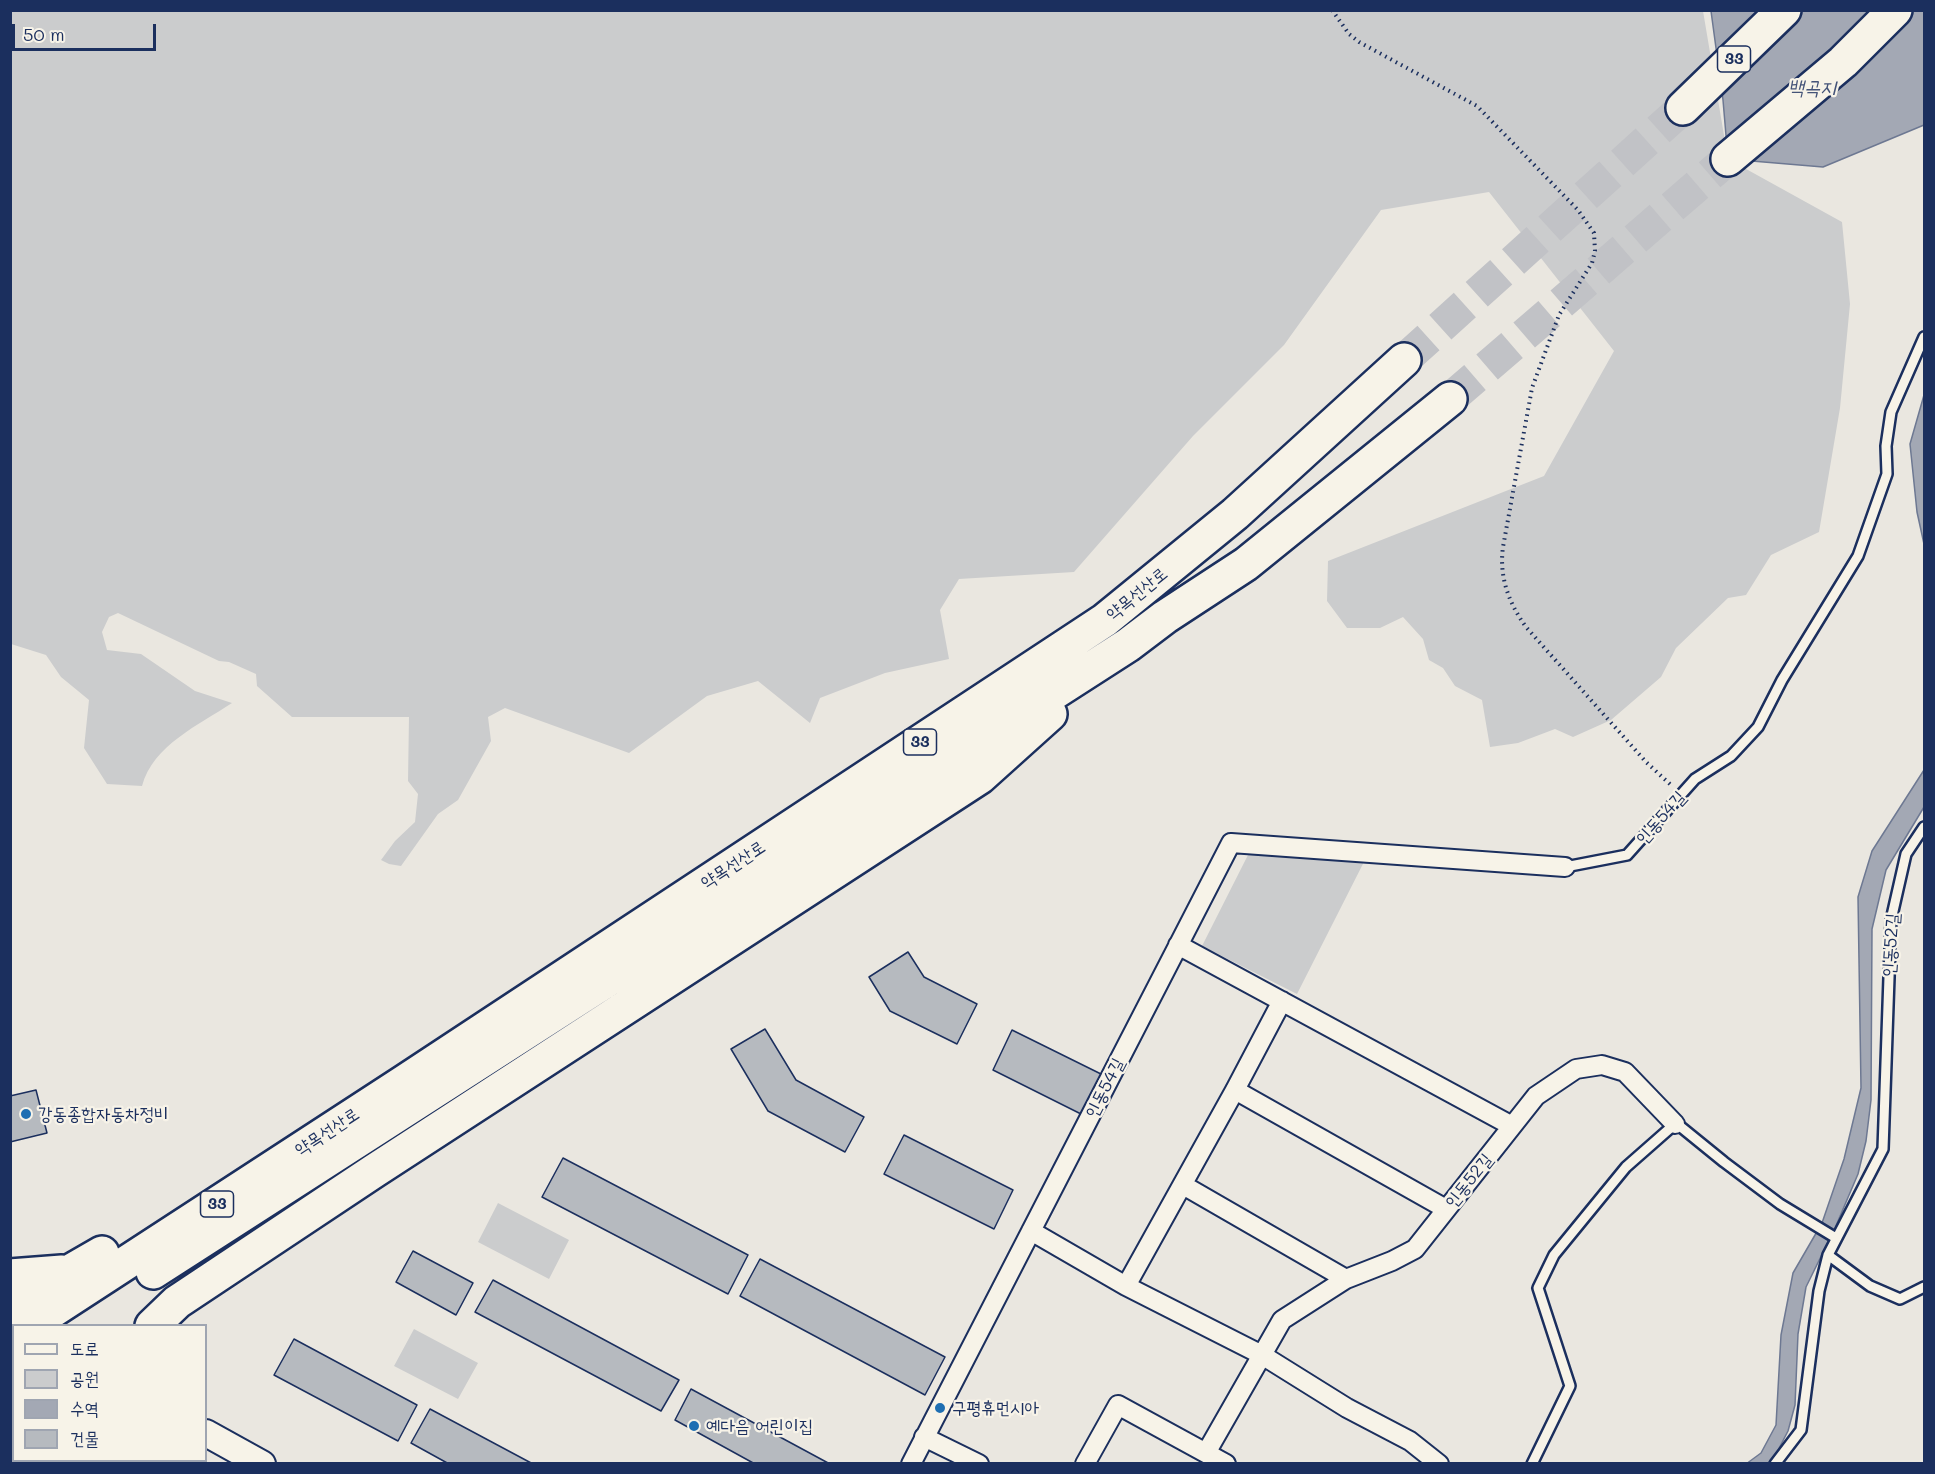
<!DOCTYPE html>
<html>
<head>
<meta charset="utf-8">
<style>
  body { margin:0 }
  #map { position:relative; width:1935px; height:1474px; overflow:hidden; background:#eae7e0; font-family:Mali,"Poor Story",sans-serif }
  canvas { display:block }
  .frame { position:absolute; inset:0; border:12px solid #1b2f5e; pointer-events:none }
  .legend { position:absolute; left:12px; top:1324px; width:195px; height:138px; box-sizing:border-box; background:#f7f3e8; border:2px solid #9fa5b1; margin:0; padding:8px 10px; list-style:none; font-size:18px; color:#1b2f5e }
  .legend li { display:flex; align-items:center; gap:12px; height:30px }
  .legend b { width:30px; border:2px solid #9fa5b1 }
  .scale { position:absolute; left:12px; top:24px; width:144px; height:27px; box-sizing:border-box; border:3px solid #1b2f5e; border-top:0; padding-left:8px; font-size:18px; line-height:21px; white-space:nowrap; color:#1b2f5e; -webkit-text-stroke:4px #f7f3e8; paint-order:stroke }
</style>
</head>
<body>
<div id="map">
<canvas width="1935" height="1474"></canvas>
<div class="frame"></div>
<ul class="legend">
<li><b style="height:8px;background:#f7f3e8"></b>도로</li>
<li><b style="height:16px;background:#cbcccd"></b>공원</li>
<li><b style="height:16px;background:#a3a8b4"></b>수역</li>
<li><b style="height:16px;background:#b6babf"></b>건물</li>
</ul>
<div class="scale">50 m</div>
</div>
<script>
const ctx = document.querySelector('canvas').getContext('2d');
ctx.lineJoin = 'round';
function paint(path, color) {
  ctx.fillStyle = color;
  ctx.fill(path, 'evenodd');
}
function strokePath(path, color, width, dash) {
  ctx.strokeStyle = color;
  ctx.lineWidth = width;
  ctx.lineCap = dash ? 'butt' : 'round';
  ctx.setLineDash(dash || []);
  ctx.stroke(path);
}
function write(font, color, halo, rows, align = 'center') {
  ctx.font = font + ' Mali,"Poor Story",sans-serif';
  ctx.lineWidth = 4.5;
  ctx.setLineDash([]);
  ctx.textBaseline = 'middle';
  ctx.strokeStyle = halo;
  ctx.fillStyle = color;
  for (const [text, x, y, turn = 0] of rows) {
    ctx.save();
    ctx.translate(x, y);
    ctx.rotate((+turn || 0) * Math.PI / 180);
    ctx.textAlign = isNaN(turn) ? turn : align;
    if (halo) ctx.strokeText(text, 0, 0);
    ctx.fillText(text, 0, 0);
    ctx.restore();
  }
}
const green = new Path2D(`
  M10 11H1703L1728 159 1842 222 1850 304 1840 408 1819 532 1771 555 1746 595 1728 598 1676 648 1661 677 1611 720 1573 737 1555 729 1518 743 1490 747 1482 700 1455 686 1443 668 1429 660 1423 639 1403 617 1380 628H1347L1327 601 1328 561 1544 476 1614 351 1489 192 1381 210 1284 345 1193 436 1074 572 959 579 940 610 949 659 885 673 820 698 810 723 758 681 707 696 629 753 505 708 488 717 491 741 458 800 438 814 401 866 389 864 381 860 395 841 415 822 418 794 408 781 409 717H292L257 686 256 674 229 662 219 661 118 613 109 617 102 632 107 650 141 654 195 691 232 703C199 725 153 745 142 786L107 784 84 748 89 700 61 677 46 655 11 644Z
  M1369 852 1297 994 1202 946 1249 853Z
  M498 1203 569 1240 549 1279 478 1242Z
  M414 1329 478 1363 458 1399 394 1366Z`);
const water = new Path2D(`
  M1711 11H1924V125L1823 167 1728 159 1723 100Z
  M1924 395V544L1917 512 1910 444Z
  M1924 770V807L1886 870 1872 929 1871 1100 1866 1141 1858 1174 1835 1228 1806 1287 1798 1334 1795 1405 1788 1431 1775 1456 1768 1463 1746 1464 1761 1453 1776 1425 1781 1335 1793 1273 1822 1223 1844 1159 1861 1088 1858 897 1872 851Z`);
const building = new Path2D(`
  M908 952 924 977 977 1004 957 1044 890 1011 869 977Z
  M765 1029 796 1080 864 1117 845 1152 768 1111 731 1049Z
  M1012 1030 1103 1075 1083 1115 993 1070Z
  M36 1090 47 1133 10 1142V1096Z
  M904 1135 1013 1190 994 1229 884 1174Z
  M563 1158 748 1255 728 1294 542 1197Z
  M413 1251 473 1283 456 1315 396 1282Z
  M760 1259 945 1357 925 1395 740 1296Z
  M493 1280 679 1380 661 1411 475 1312Z
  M294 1339 417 1405 398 1441 274 1375Z
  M691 1389 830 1464H755L675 1420Z
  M430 1409 533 1464H449L411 1443Z`);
const highwayTunnel = new Path2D(`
  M1404 360 1683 108
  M1450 399 1728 159`);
const path = new Path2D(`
  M1332 10 1349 34 1359 42 1477 106 1578 210 1594 233 1595 251 1592 263 1559 315 1532 388 1503 547C1499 576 1508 602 1526 627L1646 762 1672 786`);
const lane = new Path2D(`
  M1565 867 1627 855 1695 779 1731 756 1758 727 1782 680 1858 556 1887 474 1886 446 1891 412 1924 337
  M1828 1255 1870 1286 1900 1299 1924 1287
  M1532 1464 1570 1386 1538 1288 1554 1255 1626 1167 1676 1123 1724 1162 1780 1204 1836 1238
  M1775 1464 1801 1430 1819 1291 1828 1255 1883 1149 1891 920 1906 854 1924 827`);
const street = new Path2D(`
  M1178 945 1512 1126
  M1235 1090 1446 1209
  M1183 1185 1346 1279
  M1031 1231 1126 1286 1262 1355 1347 1408 1410 1441 1439 1464
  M1126 1286 1235 1090 1282 1001
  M924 1437 979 1464
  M1206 1453 1282 1320 1346 1279 1392 1261 1415 1249 1536 1096 1576 1069 1602 1065 1625 1072 1675 1124
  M911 1464 1231 843 1565 867
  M1085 1464 1118 1405 1226 1464`);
const secondary = new Path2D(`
  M10 1329 14 1331
  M10 1394 14 1392
  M206 1433 262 1464`);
const highway = new Path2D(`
  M1683 108 1784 10
  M1728 159 1843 62 1895 10
  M153 1272 1128 645 1165 617 1246 564 1450 399
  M10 1276 62 1272
  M10 1306 102 1253
  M29 1326 404 1082 1105 620 1235 514 1404 360
  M152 1326 177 1302 374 1171 980 777 1050 714
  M10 1364 14 1362`);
const markers = [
  [26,1114,6,"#1f6fb2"],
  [940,1408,6,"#1f6fb2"],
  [694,1426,6,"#1f6fb2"]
];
const shields = [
  [1734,59,33],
  [920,742,33],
  [217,1204,33]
];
const shieldNames = [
  ["33",1734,59],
  ["33",920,742],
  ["33",217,1204]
];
const streetNames = [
  ["약목선산로",1137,594,-39],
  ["인동54길",1661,818,-48],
  ["약목선산로",733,865,-33],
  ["인동52길",1891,945,-86],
  ["인동54길",1105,1088,-63],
  ["약목선산로",327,1132,-33],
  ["인동52길",1469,1181,-51]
];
const poiNames = [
  ["강동종합자동차정비",38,1114],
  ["구평휴먼시아",952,1408],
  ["예다음 어린이집",706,1426]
];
const waterNames = [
  ["백곡지",1812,88]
];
paint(green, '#cbcccd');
paint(water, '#a3a8b4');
strokePath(water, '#6d7892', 1.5);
paint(building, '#b6babf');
strokePath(building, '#1b2f5e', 1.5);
strokePath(highwayTunnel, '#c1c2c6', 33, [33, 16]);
strokePath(lane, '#1b2f5e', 14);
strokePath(street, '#1b2f5e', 22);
strokePath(secondary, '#1b2f5e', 30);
strokePath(highway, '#1b2f5e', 38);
strokePath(path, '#1b2f5e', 4, [1.5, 4.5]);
strokePath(lane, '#f7f3e8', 9);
strokePath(street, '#f7f3e8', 18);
strokePath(secondary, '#f7f3e8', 26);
strokePath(highway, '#f7f3e8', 33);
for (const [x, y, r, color] of markers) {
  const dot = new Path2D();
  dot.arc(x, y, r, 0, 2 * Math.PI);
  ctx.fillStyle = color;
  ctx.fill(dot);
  strokePath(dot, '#f7f3e8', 2);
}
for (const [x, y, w] of shields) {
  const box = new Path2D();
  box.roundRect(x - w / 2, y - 13, w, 26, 4.5);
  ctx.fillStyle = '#f7f3e8';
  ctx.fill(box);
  strokePath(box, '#1b2f5e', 1.5);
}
write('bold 16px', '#1b2f5e', null, shieldNames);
write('18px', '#1b2f5e', '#f7f3e8', streetNames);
write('18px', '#1b2f5e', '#f7f3e8', poiNames, 'left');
write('italic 20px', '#445378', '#f7f3e8', waterNames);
</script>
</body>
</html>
